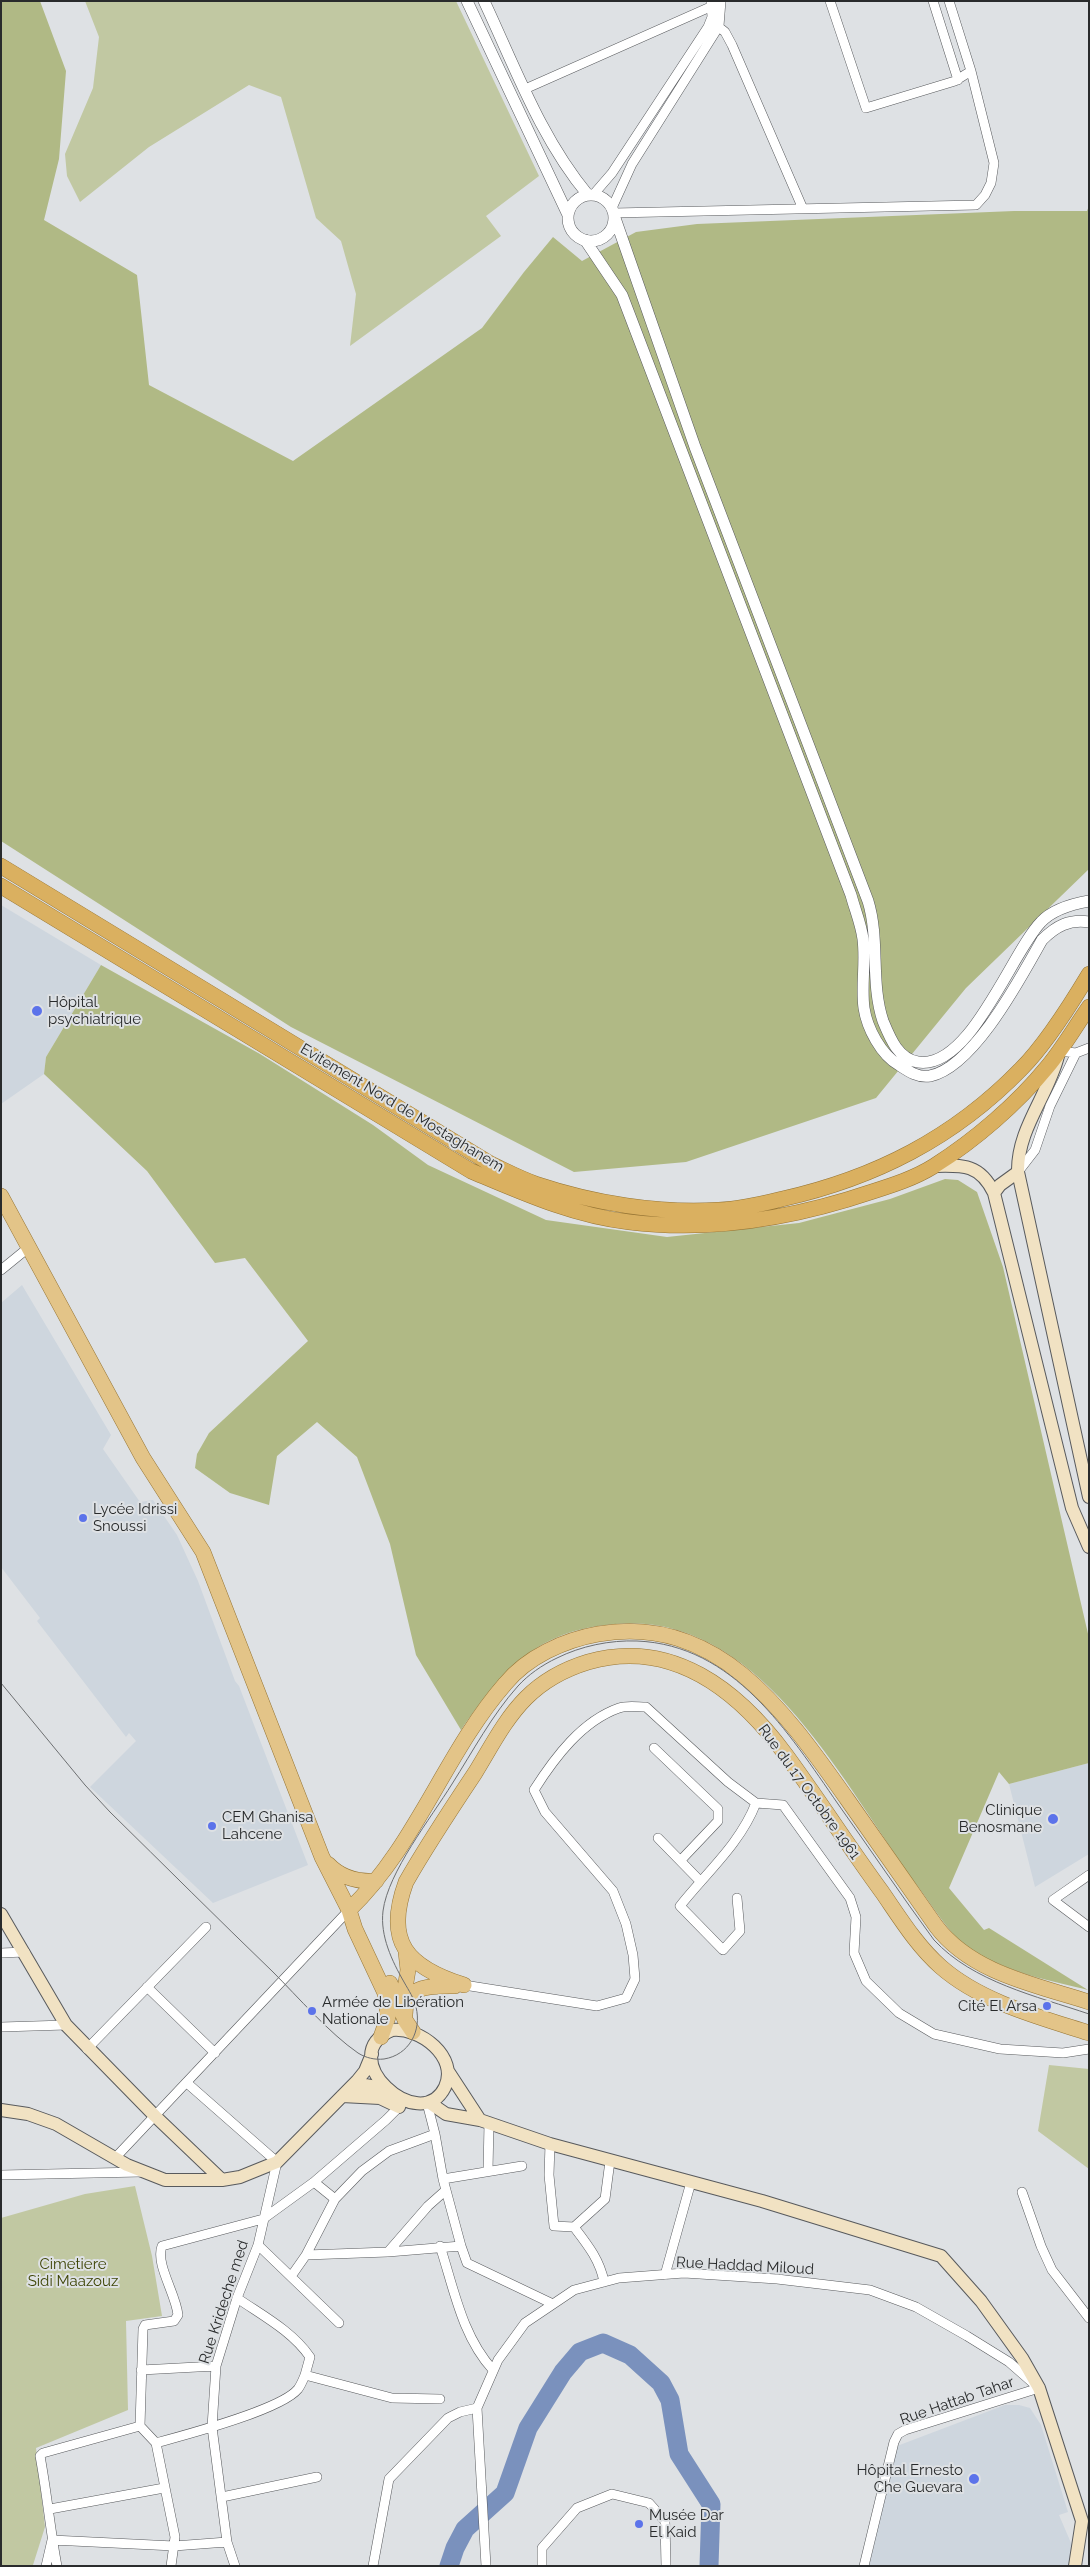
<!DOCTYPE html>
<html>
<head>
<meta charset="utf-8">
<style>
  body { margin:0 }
  #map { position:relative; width:1090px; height:2567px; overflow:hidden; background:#dee1e4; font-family:Raleway,sans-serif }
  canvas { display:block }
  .frame { position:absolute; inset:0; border:2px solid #292b2c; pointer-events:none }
</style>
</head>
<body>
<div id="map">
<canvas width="1090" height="2567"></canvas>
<div class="frame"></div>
</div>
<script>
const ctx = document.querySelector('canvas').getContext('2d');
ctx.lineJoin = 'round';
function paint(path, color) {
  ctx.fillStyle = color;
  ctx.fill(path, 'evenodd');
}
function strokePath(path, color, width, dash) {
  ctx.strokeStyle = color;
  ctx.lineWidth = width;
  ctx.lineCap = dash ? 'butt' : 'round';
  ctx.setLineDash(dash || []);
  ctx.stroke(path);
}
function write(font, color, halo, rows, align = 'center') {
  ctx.font = font + ' Raleway,sans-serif';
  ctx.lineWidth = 4;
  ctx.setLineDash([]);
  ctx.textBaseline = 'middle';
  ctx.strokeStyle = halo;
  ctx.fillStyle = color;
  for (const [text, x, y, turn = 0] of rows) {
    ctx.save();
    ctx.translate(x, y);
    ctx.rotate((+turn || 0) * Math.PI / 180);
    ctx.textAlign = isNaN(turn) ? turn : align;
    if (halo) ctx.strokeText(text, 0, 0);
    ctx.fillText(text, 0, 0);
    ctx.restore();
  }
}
const built = new Path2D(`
  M1 905 101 965 46 1057 44 1074 1 1104Z
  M22 1285 111 1435 103 1449 140 1502 153 1500 177 1535 198 1581 235 1681 239 1686 308 1865 213 1903 90 1787 136 1741 129 1733 126 1737 37 1621 40 1618 1 1567V1303Z
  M1089 1763V1854L1035 1887 1009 1784Z
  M1005 2405H1019L1030 2408 1041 2425 1068 2512 1059 2515 1074 2550 1070 2566H869L897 2446Z`);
const green = new Path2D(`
  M85 1H456L539 176 486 216 501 236 350 346 356 294 341 241 316 218 281 97 249 85 149 147 80 202 67 176 65 154 93 88 99 37Z
  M1049 2065 1089 2069V2169L1038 2131Z
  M135 2186 152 2256 162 2316 126 2321 128 2410 36 2448 45 2527 33 2565 1 2566V2218L85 2194Z`);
const forest = new Path2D(`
  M1 1H40L66 71 59 159 44 220 137 275 149 385 293 461 482 328 524 272 553 237 582 261 636 232 697 224 1014 211H1087L1089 206V869L966 988 876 1098 686 1162 574 1172 291 1027 1 841Z
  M101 965 260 1054 373 1125 428 1165 546 1220 667 1237 799 1223 890 1199 945 1179 958 1180 977 1192 1003 1267 1089 1638V1763L1009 1784 999 1772 949 1888 984 1930 989 1928 1088 1990C1052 1981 1024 1976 990 1960 984 1957 976 1955 971 1951 952 1938 930 1902 916 1884 842 1783 760 1611 615 1624 537 1630 503 1669 461 1730L416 1655 390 1544 357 1457 317 1422 277 1456 269 1505 230 1493 195 1468 197 1454 209 1433 308 1341 245 1258 215 1263 147 1171 44 1074 46 1057Z`);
const river = new Path2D(`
  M449 2566 455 2548 465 2529 505 2493 528 2428 563 2372 580 2352 603 2343 630 2355 661 2383 670 2400 679 2454 711 2504 709 2566`);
const minor = new Path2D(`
  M830 1 866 108 955 81 971 71
  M933 1 958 80
  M715 24 725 32 732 45 803 209
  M525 89 717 4
  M593 195 612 173 708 27 712 17 711 1
  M612 208 632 164 719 26 721 1
  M614 213 976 205 985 195 991 183 994 163 971 71 949 1
  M1059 1051 1076 1053 1089 1048
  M1018 1172 1035 1150 1050 1106 1076 1053
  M1 1270 28 1248
  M654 1748 718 1809V1821L681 1860
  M658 1838 700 1881
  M1089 1875 1053 1900 1089 1927
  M737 1898 740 1931 723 1950 680 1906C707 1872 740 1844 756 1803
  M1 1953 25 1952
  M464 1985 597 2006 626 1998 635 1979 633 1955 626 1924 613 1891 545 1812 534 1790C555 1757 582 1721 619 1708 627 1705 638 1707 646 1707L728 1782 756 1803 783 1805 850 1898 856 1917 854 1953 866 1981 899 2013 934 2034 1000 2049 1063 2053 1089 2049
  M147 1987 215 2053
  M1 2027 66 2025
  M87 2049 206 1927
  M187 2083 277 2162 258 2245 237 2298 216 2366 212 2427 227 2542 235 2566
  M550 2144 549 2175 554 2226 574 2227 605 2199 610 2161
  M115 2158 349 1910
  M488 2171 489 2123
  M1 2175 141 2172
  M443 2179 522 2166
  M314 2182 335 2199
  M1022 2192 1041 2246 1052 2270 1089 2318
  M574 2227C587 2244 600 2260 604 2282
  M258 2245 339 2323
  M440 2246C454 2289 462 2336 493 2370
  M461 2246 467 2263 553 2304
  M388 2252 428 2206 446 2190
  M306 2255 388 2252 461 2246 443 2179 435 2134 427 2103
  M292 2275 306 2255 335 2199 362 2171 389 2151 435 2134
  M665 2275 691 2182
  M237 2298C263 2316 292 2331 310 2357L305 2375
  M141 2370 216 2366
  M140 2426 143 2329 145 2325 174 2321 178 2315C176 2294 155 2264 162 2246L263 2219 314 2182 386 2120 402 2104
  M156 2443 175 2537 171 2566
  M222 2497 317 2477
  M50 2509 164 2488
  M46 2566 52 2540 174 2546 227 2542
  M57 2566C50 2529 47 2493 40 2456L43 2453 140 2426 156 2443C185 2435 281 2410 298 2389 301 2385 303 2380 305 2375L392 2398 440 2399
  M373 2566 389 2479 448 2418 460 2412 477 2408
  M486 2566 477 2408 498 2360 525 2323 574 2290 619 2278 684 2273 777 2279 870 2290 916 2307 967 2336 1009 2362 1033 2383
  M542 2566V2548L577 2508 612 2494 649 2503 665 2521 666 2566
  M864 2566 894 2442 898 2434 905 2430 1039 2388`);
const tertiary = new Path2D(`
  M467 1 568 215
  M484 1C515 67 541 139 588 195
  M568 218a23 23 0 1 1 46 0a23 23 0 1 1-46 0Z
  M615 218 695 447 868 901C880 940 870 982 883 1021 890 1038 898 1059 918 1062 970 1070 1011 953 1041 922 1053 909 1072 904 1089 901
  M585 240 622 295 851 895C855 910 861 924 863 939 866 962 861 986 864 1008 867 1028 881 1055 899 1065 908 1071 918 1078 930 1076 974 1067 1021 977 1042 940 1056 926 1069 919 1089 922`);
const secondary = new Path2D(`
  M1058 1056C1048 1096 1017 1129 1018 1172L1089 1497
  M934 1166C963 1165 980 1164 994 1193L1072 1508 1089 1547
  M994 1193 1000 1185 1018 1172
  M1 1914 66 2025 155 2116 222 2180
  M392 2030C420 2027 459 2057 445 2087 420 2138 331 2056 392 2030Z
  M448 2071 480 2120
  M349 2092 365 2085 387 2089
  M342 2096 380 2098 399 2107
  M430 2103 446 2114 480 2120 550 2144 762 2201 941 2256 981 2301 1022 2358 1039 2388 1082 2521 1075 2566
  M1 2110 28 2114 56 2124 127 2165 165 2180H222L240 2177 277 2162 357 2081 365 2071 372 2054`);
const primary = new Path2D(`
  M1 1196 143 1458 203 1552 322 1857 349 1910 355 1929 385 1993 388 2017 381 2037
  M328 1864C341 1878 358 1882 376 1881
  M349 1910C416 1846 445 1753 505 1684 527 1657 564 1640 598 1634 718 1613 786 1713 847 1799 876 1841 906 1883 936 1926 971 1973 1036 1985 1089 2002
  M390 1983 405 2020 413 2032
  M464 1985C407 1967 384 1942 406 1882 427 1845 451 1809 475 1773 491 1747 505 1719 526 1698 543 1681 565 1669 588 1662 672 1638 738 1690 786 1755 819 1800 849 1847 882 1892 900 1918 917 1946 941 1967 981 2002 1039 2017 1089 2033
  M402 2007 408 1970 406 1952
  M405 2017C404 1984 430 1986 455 1986`);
const trunk = new Path2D(`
  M1 866 491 1164C506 1171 521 1179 536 1184 593 1203 659 1214 719 1210 740 1209 762 1204 782 1199 875 1178 954 1138 1021 1069 1046 1044 1071 1004 1089 974
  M1 886 471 1171C521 1192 574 1216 629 1222 710 1232 794 1218 871 1192 893 1185 915 1178 934 1166 975 1140 1017 1104 1048 1066 1063 1048 1075 1027 1089 1007`);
const tram = new Path2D(`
  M1 1683 85 1785 110 1812C164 1865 218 1919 273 1972 298 1997 329 2033 358 2053 366 2058 375 2060 384 2059 409 2055 422 2031 416 2007 414 1998 409 1991 404 1982 392 1961 380 1936 383 1911 388 1872 431 1818 452 1784 473 1751 492 1715 518 1686 528 1675 542 1665 557 1658 581 1646 610 1640 637 1641 734 1645 788 1732 838 1804 870 1849 901 1895 934 1940 973 1982 1036 1996 1089 2014`);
const markers = [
  [37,1011,6,"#5c73ea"],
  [83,1518,5,"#5c73ea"],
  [1053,1819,6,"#5c73ea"],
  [212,1826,5,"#5c73ea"],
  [1047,2006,5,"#5c73ea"],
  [312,2011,5,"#5c73ea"],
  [974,2479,6,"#5c73ea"],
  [639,2524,5,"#5c73ea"]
];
const poiNames = [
  ["Hôpital",48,1002],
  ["psychiatrique",48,1019],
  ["Lycée Idrissi",93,1509],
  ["Snoussi",93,1526],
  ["Clinique",1042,1810,"right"],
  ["Benosmane",1042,1827,"right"],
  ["CEM Ghanisa",222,1817],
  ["Lahcene",222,1834],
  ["Armée de Libération",322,2002],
  ["Nationale",322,2019],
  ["Cité El Arsa",1037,2006,"right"],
  ["Hôpital Ernesto",963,2470,"right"],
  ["Che Guevara",963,2487,"right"],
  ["Musée Dar",649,2515],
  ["El Kaid",649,2532]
];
const streetNames = [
  ["Evitement Nord de Mostaghanem",402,1108,31],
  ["Rue du 17 Octobre 1961",809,1792,54],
  ["Rue Haddad Miloud",745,2266,3],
  ["Rue Krideche med",224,2302,-72],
  ["Rue Hattab Tahar",957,2401,-19]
];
const parkNames = [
  ["Cimetiere",73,2264],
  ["Sidi Maazouz",73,2281]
];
paint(built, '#ced6de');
paint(green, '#c1c8a2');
paint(forest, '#b0b985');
strokePath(river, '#7a91bd', 19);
strokePath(minor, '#585a5d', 10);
strokePath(tertiary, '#585a5d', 12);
strokePath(secondary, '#585a5d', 14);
strokePath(primary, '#967534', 16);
strokePath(trunk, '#967534', 16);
strokePath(minor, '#fff', 9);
strokePath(tertiary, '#fff', 11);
strokePath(secondary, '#f1e2c3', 12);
strokePath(primary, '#e3c488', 15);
strokePath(trunk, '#dab060', 15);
strokePath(tram, '#6d6f71', 1);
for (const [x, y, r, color] of markers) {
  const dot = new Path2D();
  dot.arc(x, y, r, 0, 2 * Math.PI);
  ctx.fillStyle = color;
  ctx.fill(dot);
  strokePath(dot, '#dee1e4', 2);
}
write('15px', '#292b2c', '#dee1e4', poiNames, 'left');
write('15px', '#292b2c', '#dee1e4', streetNames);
write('15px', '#3e4506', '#dee1e4', parkNames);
</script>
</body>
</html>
